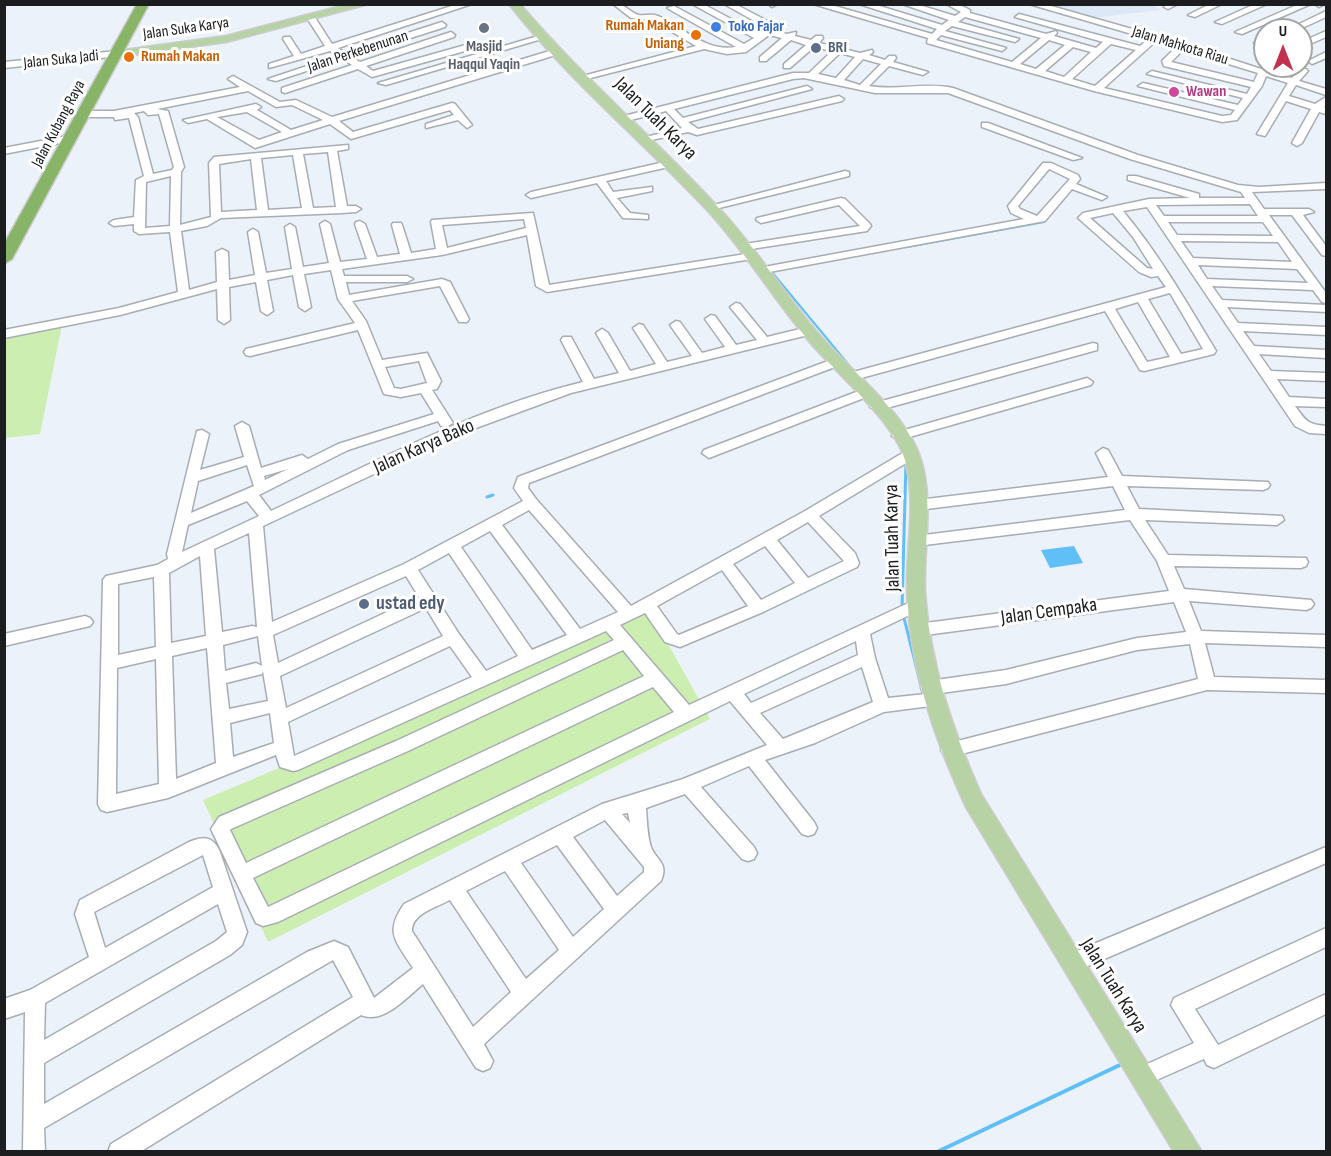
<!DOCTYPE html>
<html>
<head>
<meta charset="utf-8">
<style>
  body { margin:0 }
  #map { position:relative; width:1331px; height:1156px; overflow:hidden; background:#ecf2f9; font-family:"Sofia Sans Condensed",sans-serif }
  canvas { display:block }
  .frame { position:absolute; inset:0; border:6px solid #1b1d1f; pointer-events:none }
  .north { position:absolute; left:1253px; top:18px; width:60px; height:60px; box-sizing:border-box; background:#fff; border:2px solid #a4a5a5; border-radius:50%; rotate:0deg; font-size:16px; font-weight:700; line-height:24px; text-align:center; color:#1b1d1f }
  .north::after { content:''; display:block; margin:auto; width:21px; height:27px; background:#c1304c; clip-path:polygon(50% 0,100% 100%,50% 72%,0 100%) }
</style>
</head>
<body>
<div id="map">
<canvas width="1331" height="1156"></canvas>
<div class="frame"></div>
<div class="north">U</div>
</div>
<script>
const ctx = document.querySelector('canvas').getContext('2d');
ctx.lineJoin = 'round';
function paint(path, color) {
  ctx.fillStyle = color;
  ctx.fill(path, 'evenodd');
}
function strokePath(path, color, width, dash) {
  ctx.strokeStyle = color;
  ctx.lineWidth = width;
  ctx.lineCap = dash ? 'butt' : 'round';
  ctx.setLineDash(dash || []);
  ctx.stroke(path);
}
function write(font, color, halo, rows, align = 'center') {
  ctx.font = font + ' "Sofia Sans Condensed",sans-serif';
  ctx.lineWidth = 6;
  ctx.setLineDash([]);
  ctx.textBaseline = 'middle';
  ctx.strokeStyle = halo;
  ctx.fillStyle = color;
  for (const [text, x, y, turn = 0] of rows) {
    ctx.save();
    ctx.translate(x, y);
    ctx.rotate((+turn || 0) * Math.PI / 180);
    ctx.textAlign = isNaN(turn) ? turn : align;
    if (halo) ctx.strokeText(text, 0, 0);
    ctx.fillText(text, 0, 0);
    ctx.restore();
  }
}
const built = new Path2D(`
  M1151 4 1161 10 1091 18 1041 5Z`);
const green = new Path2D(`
  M62 325 40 434 5 438V335Z
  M650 612 710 719 268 942 203 800Z`);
const water = new Path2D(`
  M1074 546 1083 563 1050 568 1041 550Z`);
const streamFar2 = new Path2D(`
  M907 247 1044 222
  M774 271H771L853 370
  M816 374 831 369`);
const streamFar1 = new Path2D(`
  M487 497 493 495
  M902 608 906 462
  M903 614 923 694`);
const stream = new Path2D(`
  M937 1152 1124 1063`);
const minor = new Path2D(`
  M458 4H472L338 48 345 53 442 22 446 25 445 27 351 57 360 62 451 32 455 35 454 37 366 66 373 71 469 44 473 47 472 49 372 77 358 69 285 93 282 92V88L352 65 343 59 276 81 268 79 337 56 330 51 269 68V64L294 56 283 39 284 37H290L301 54 325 46 307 18 308 16H314L332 44Z
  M613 4C627 4 628 12 639 15 645 16 651 13 658 16 685 28 705 52 736 47L667 8 674 6 744 44 754 38 692 4H703L759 34 767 28 724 4H735L775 25 774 31 787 34 796 32 795 36 811 40 816 36H822L823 38 819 43 836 47 841 42H847L848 44 844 49 860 53 872 50 873 52 869 55 885 60 889 56H895L896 58 893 62 928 72 923 75 889 66 869 86C897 91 925 82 953 88L1138 155 1238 185 1259 187 1326 183V189L1252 192 1264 209H1309L1314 212 1303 215 1326 246V256L1322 255 1292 215H1269L1326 293V303L1322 302 1313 290 1212 286 1222 300 1326 305V312L1227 307 1238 323 1326 327V335L1243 331 1254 346 1326 350V358L1259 354 1271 371 1326 373V381L1277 379 1289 397 1326 399V407L1295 406C1306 421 1307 424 1326 426V434L1309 433 1295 426 1147 207 1123 211C1159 254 1187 303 1216 351L1214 354 1144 371 1140 370 1105 311 854 380H846L844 377 846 374 1166 287 1158 276 1151 277 1139 272 1078 218 1083 213 1149 199 1190 198 1128 180V176H1136L1199 194V198H1245L1241 192 1130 159 948 93H875L804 78 793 79 674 109 683 118 807 86 812 89 688 122 698 129 839 96 844 99 842 101 697 135 688 132 642 142V138L682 128 666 111 623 122 620 121V117L793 73H809L832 51 814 47 790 68H784V64L806 45 791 40 766 61H760V57L782 38 769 35 746 52 727 54 704 49 579 81V77L696 46 652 20 631 18ZM840 53 855 57 836 78 818 74ZM863 59 881 64 860 85 844 80ZM1250 204 1258 216H1164L1156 205ZM1113 213 1133 237 1153 269 1147 268 1090 218ZM1168 222H1263L1273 236 1177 235ZM1181 241 1278 242 1292 262 1193 258ZM1198 265 1297 269 1308 283 1207 279ZM1170 293 1203 349 1181 354 1148 299ZM1138 302 1170 357 1147 362 1115 309Z
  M768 4H776V5L772 7Z
  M813 4H828L932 34 937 29 859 4H873L942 25 949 20 902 4H916L955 16 961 12 946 4H958L970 10V13L1046 34 1056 31 1057 33 1054 36 1096 48 1103 42 1015 17 1019 14 1140 46 1149 39 1029 4H1044L1185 44 1261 69 1265 66H1274L1269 71 1292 78 1300 69H1306L1308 71 1299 81 1326 89V95L1296 85 1289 96 1315 104 1326 97V105L1324 107 1326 108V114L1319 112 1302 143 1297 146 1292 143 1311 109 1286 101 1265 136 1257 134 1288 83 1266 76 1262 86 1237 120 1222 122 1094 91 927 43 928 38ZM965 17 1041 38 1012 62 936 40 941 35 1002 51 1006 48 945 31 952 26 1015 42 1019 39 958 22ZM1049 40 1065 45 1036 69 1020 64ZM1156 41 1176 47 1162 61 1164 66 1251 87 1247 94 1152 71 1147 74 1243 98 1238 105 1143 83 1138 86 1235 110 1231 115 1222 116 1104 88ZM1111 44 1136 50 1095 86 1072 79ZM1073 47 1091 52 1064 77 1045 71ZM1183 50 1258 73 1254 82 1171 62Z
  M1178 4 1168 9 1164 7 1167 4Z
  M1210 4H1222L1195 17 1188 15Z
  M1255 4H1267L1222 24 1215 22Z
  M1299 4H1311L1242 34 1235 32Z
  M1315 4H1323V5L1319 7Z
  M1326 11V17L1298 30H1287Z
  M1326 31V37L1301 48V42Z
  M538 36 545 38 386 85 378 83Z
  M1265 37V43L1258 46 1254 43Z
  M556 49 559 50V54L339 121 353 132 452 103 455 104 472 125 467 128 458 120 426 128V124L454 115 450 110 351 139 330 124 255 148 207 119 188 123 183 120 256 104 261 107 257 110 291 130 323 120 292 105 276 107 248 91 157 109 168 111 184 167 181 172 180 225 211 217 209 163 214 157 348 145V149L337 151 347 206H356L361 209 356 212 342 213 221 218 207 226 181 231 189 290 217 282 216 252 222 249 228 252 229 280 255 275 248 232 253 229 258 232 266 273 292 269 285 227 290 224 295 227 303 267 329 263 320 224 325 221 330 224 340 262 367 259 355 224 356 222 360 221 365 224 377 257 400 254 392 225 393 223H401L402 225 411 253 436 249 431 222 432 220 533 213 549 285 752 253 758 256 752 259 547 292 536 286 527 235 442 255 342 269 344 276H407L413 279 407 282H346L349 295 442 279 450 282 469 319 467 322H459L440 286 352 301 366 321 382 360 427 353 441 381 437 389 432 390 453 423 446 427 441 426 438 421 348 450 259 495 271 511C372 464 474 408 583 382L561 340 563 337H571L594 379 619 373 596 333 602 329 608 333 630 371 656 364 633 328 639 324 643 325 667 362 692 356 670 325 676 321 680 322 702 353 725 347 705 319 711 315 715 316 736 345 757 340 730 307 736 303 740 304 767 337 808 327 814 331 812 334 571 393 457 435 263 526 272 622 404 564 523 501 514 488 518 477 836 358 840 359 842 362 840 365 529 483 528 488 536 499 631 606 805 511 906 451H916L918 454 916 457 819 516 855 553 859 563 857 567 763 612 680 647 665 642 645 613 620 625 689 705 917 599 922 601 925 605 922 609 870 634 875 658 888 698 926 694 921 688 923 683 929 681 1006 670 1137 638 1186 632 1174 602 918 636 912 634 910 630 912 626 918 624 1169 591 1157 561 1130 520 916 546 909 541 916 536 1125 510 1113 486 918 510 911 505 918 500 1108 477 1096 453 1103 448 1108 450 1122 476 1268 482 1270 485 1268 488 1263 490 1127 486 1139 509 1282 516 1284 520 1277 525 1145 520 1168 555 1306 558 1308 562 1306 566 1301 568 1174 566 1184 589 1311 600 1314 604 1311 608 1306 610 1189 601 1201 631 1326 635V647L1205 643 1214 677 1326 680V693L1207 690 950 757 944 755 941 750 944 745 950 743 1198 679 1190 644 1137 650 1006 684 934 694 940 700 938 705 884 712 815 743 765 760 814 822 817 828 814 834 808 836 802 834 749 766 701 787 754 847 757 853 754 859 748 861 742 859 685 794 646 808C647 820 647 835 651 847 656 860 669 863 661 881L484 1044 493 1061 490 1068 483 1071 476 1068 423 984C407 997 383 1025 361 1015L140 1152H108L111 1144 353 997 333 960 44 1128 45 1152H23L25 1012 4 1019V999L30 990 89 957 75 914 80 900 189 842C204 836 213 836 220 852L247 932 242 945 230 955 44 1063V1104L307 952 334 941 348 947 374 998 413 968C396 941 384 933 404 904L602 804 683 779 767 745 730 701 278 922 263 926 256 923 211 829 219 817 396 741 614 640 606 631 298 770 293 771 280 767 276 755 168 798 107 812 101 810 98 804 103 580 106 576 157 565 168 559 167 554 197 431 202 430 209 434 200 470 244 457 235 426 242 422 249 426 261 468 302 455 308 459 338 444 434 414 421 393 401 397 384 394 358 330 250 356 246 355 244 352 246 349 355 323 338 299 331 270 304 274 311 307 305 311 299 307 293 275 267 280 273 311 267 315 261 311 256 282 229 287 230 320 224 324 218 320 217 289 120 315 4 338V330L119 308 178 292 170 232 139 234 134 231V224L114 226 109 223 114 220 134 217 136 180 144 176 129 118 115 120 114 117H85L80 114 85 111H114L240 87 228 79 233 76 280 102 296 100 332 117ZM144 111 148 115 159 114 174 167 172 170 153 174 138 117 134 113ZM247 112 282 132 259 140 217 117ZM328 152 336 207 313 208 303 154ZM293 155 302 208 268 210 261 158ZM251 159 257 210 221 212 219 164ZM171 176 170 226 145 228 146 182ZM524 219 526 228 447 248 442 225ZM419 361 427 383 401 389 394 388 385 367ZM247 465 254 486 191 513 198 481ZM288 469 265 480 264 476ZM247 501 259 516 182 552 188 525ZM529 510 618 612 580 629 502 525ZM808 522 844 561 808 578 777 540ZM490 531 567 635 532 650 461 547ZM249 533 257 627 252 626 222 632 214 549ZM765 546 795 583 761 600 733 564ZM449 553 518 656 486 671 459 634 418 570ZM200 556 206 636 171 643 169 573ZM722 570 748 606 679 635 677 634 657 606ZM406 576 419 597 278 663 273 635ZM154 577 156 647 118 655V584ZM426 608 443 636 286 708 280 676ZM258 636 262 666 256 663 225 671 223 645ZM856 641 858 655 751 703 744 694ZM450 646 472 677 294 756 288 722ZM207 648 216 763 176 779 172 656ZM623 650 644 676 246 863 230 830 231 829 408 751ZM156 659 159 784 116 794 117 668ZM862 667 873 702 783 739 760 713ZM263 671 268 701 229 709 226 683 262 674ZM653 687 674 712 268 907 253 878ZM270 713 274 743 233 757 230 723ZM628 813 630 823 622 814ZM605 820 644 867V872L617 896 573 837ZM557 845 604 909 573 937 521 863ZM203 855 213 887 105 948 94 912ZM505 871 559 950 526 979 466 891ZM450 900 511 992 473 1027 412 931C411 914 437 907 450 900ZM218 904 227 932 216 941 44 1040 45 1003Z
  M117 51 120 52V56L4 68V62Z
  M1326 52V58L1312 64 1308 61Z
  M982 123H988L1082 158 1073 160 982 127Z
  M72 135 75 136V140L4 154V148Z
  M669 161 674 164 673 166 606 181 613 192 652 187V191L617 198 630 213 648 215V219L623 218 597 183 531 198 526 195 531 192Z
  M1043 163H1051L1078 175 1080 179 1076 184 1107 197 1102 200 1072 189 1045 221 764 273 758 270 764 267 1024 219 1011 213 1008 206ZM1049 169 1070 179 1037 216 1020 209 1018 206Z
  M845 171 849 172V176L711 210 706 207Z
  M841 198 845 199 870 224 871 226 867 231 745 250 739 247 745 244 860 226 839 205 761 223 756 220 757 218Z
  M1093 343 1097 344V350L876 411 870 407 871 404Z
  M1087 378 1093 382 1091 385 899 440 892 436 894 433Z
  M864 389 869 390 870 393 869 396 714 456 709 458 702 453 704 450Z
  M85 616 90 618 93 622 90 626 4 646V634Z
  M1326 847V863L1072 973 1065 970 1062 963 1065 956Z
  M1326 928V947L1195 1009 1218 1045 1326 994V1014L1214 1068 1207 1065 1204 1059 1143 1086 1136 1083 1133 1076 1136 1069 1194 1043 1171 1005 1174 998Z`);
const major = new Path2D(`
  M349 4H368L226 42 117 57 112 54 117 51 226 36Z
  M509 4H520C581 76 653 137 717 206 757 248 786 298 825 341 855 374 903 412 919 454 935 498 923 548 925 592 930 664 952 729 981 794L1202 1152H1174L966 807C934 738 909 665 907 589 906 545 918 496 903 454 889 418 840 376 814 347 776 303 746 252 707 210 642 141 568 80 509 4Z`);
const highway = new Path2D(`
  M137 4H149L12 259 4 264V244Z`);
const markers = [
  [716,27,6,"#3f7fe0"],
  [484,28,6,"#6b7280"],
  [696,35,6,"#e8710a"],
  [816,48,6,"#5c6f8a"],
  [129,57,6,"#e8710a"],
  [1174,92,6,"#d1479c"],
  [364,604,6,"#5c6f8a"]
];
const farFoodnames = [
  ["Rumah Makan",684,26],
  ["Uniang",684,44],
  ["Rumah Makan",141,57,"left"]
];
const farShopnames = [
  ["Toko Fajar",728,27]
];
const farStreetnames = [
  ["Jalan Suka Karya",186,29,-8],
  ["Jalan Mahkota Riau",1180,46,17],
  ["Jalan Perkebenunan",358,52,-18],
  ["Jalan Suka Jadi",61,60,-6],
  ["Jalan Kubang Raya",59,124,-62]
];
const farWorshipnames = [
  ["Masjid",484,47],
  ["Haqqul Yaqin",484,65]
];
const farServicenames = [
  ["BRI",828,48]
];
const farHotelnames = [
  ["Wawan",1186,92]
];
const streetNames = [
  ["Jalan Tuah Karya",655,119,45],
  ["Jalan Karya Bako",424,447,-24],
  ["Jalan Tuah Karya",893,538,-91],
  ["Jalan Cempaka",1049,612,-8],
  ["Jalan Tuah Karya",1113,986,58]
];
const serviceNames = [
  ["ustad edy",376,604]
];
paint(built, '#dce8f5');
paint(green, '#cceeb1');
paint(water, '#60bff7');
strokePath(streamFar2, '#60bff7', 2);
strokePath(streamFar1, '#60bff7', 3);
strokePath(stream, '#60bff7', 4);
strokePath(minor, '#a7adb3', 3);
strokePath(major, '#cdcdce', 3);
strokePath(highway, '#cdcdce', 3);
paint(minor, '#fff');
paint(major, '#b7d2a4');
paint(highway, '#87b467');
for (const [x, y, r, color] of markers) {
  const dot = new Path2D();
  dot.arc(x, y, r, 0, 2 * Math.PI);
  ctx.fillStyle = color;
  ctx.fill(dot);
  strokePath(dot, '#fff', 2);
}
write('bold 16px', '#c56008', '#fff', farFoodnames, 'right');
write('bold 16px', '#366cbe', '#fff', farShopnames, 'left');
write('16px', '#1b1d1f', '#fff', farStreetnames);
write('bold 16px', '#5b616d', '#fff', farWorshipnames);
write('bold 16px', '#4e5e75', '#fff', farServicenames, 'left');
write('bold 16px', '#b23c85', '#fff', farHotelnames, 'left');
write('20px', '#1b1d1f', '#fff', streetNames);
write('bold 20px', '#4e5e75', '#fff', serviceNames, 'left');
</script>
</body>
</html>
